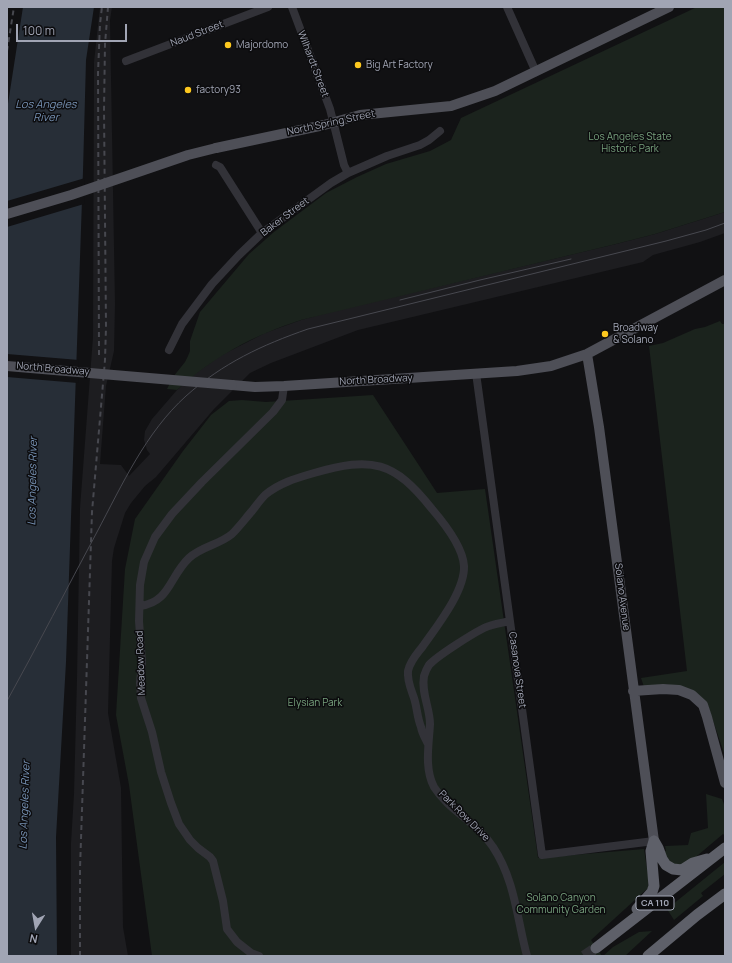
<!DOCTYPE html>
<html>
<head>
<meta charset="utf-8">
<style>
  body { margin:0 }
  #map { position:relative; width:732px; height:963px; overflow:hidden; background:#111113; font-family:Manrope,sans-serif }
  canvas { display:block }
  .frame { position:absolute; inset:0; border:8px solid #a1a5b4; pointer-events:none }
  .north { position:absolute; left:16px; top:907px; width:40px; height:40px; -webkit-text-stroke:3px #0c0c0e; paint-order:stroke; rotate:191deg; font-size:11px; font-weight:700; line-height:16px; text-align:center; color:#a1a5b4 }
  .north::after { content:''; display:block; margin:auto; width:14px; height:18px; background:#a1a5b4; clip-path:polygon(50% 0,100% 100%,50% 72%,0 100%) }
  .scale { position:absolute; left:16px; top:24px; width:111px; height:18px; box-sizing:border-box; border:2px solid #a1a5b4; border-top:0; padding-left:5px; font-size:12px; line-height:14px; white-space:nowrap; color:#a1a5b4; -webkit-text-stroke:3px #0c0c0e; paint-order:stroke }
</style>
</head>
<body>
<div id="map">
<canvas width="732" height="963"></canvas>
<div class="frame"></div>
<div class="north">N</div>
<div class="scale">100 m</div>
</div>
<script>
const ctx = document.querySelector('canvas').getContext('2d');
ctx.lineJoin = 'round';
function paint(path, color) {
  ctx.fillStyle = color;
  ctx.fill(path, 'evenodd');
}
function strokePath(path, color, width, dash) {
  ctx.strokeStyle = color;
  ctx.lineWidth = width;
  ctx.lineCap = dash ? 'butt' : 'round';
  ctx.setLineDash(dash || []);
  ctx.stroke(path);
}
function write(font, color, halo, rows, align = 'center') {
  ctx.font = font + ' Manrope,sans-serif';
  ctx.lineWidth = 3;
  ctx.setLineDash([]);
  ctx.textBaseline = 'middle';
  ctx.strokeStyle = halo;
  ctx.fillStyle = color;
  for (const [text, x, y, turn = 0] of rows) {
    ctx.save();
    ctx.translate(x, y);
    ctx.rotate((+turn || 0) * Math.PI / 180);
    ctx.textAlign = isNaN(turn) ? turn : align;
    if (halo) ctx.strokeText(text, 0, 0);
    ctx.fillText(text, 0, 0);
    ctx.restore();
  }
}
const built = new Path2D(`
  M100 7H112L110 20 115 304 114 351 106 386 100 464 121 465 129 476 150 454 147 450 144 440 145 431 152 419 177 390 196 373 220 356 265 333 301 320 330 312 616 244 655 234 725 212V233L700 242 653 255 643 262 358 330 271 363 250 373 214 409 156 477 145 486 131 503 125 513 114 548 112 561 108 713 121 788 123 927 128 956H71V843L74 794 77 678 80 508 93 337 94 62Z`);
const green = new Path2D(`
  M697 7H725V212L655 234 616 244 301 320C254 335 213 357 177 390L167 389 173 377 185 362 188 356 190 351V341L200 312 249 254 274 232 326 193 357 177 386 164 430 151 451 140 461 118Z
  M720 321 722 324H725V756L708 706 688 689 666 684 644 687 641 678 687 671 649 346 663 343 695 329 705 327Z
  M373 395 437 493 485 489 538 858 644 849 649 882 648 888 591 940 602 956H152L129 785 116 715 125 569 135 519 183 451 211 415 229 401 242 400 266 402Z
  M706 794 722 799 725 807V836L723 834 691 861 683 866H673L662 851H666L665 846 688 845 691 833 708 828Z
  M725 862V874L701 893 703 896 674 920 667 909Z
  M652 931 625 956H603L613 947 639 932Z`);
const water = new Path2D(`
  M23 7H94L86 60 83 171 66 662 56 837 57 956H7V110Z`);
const pier = new Path2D(`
  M85 178 84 204 7 227V201Z
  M7 354 79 360 78 383 7 377Z`);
const highwayTunnel = new Path2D(`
  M584 956 596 948`);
const minor = new Path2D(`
  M292 7 330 109 344 165 348 173
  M507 7 536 72
  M126 61 268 7
  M216 165 220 167 262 233
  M169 350 182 324 212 284 239 255 262 233 331 183 348 173 387 156 420 145 429 140 440 131
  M476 373 542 855 654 841
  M140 606C170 602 169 577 189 558 202 546 219 545 232 534 239 527 245 519 252 511 256 506 260 500 265 495 279 483 297 478 314 473 372 456 394 461 432 509 444 523 463 548 464 566 465 591 437 626 423 646 417 654 410 661 408 671 407 681 411 689 414 698 417 707 417 717 421 727 422 733 425 738 428 744
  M510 621C502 623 492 624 484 628 472 634 437 656 429 665 427 668 425 673 424 676 421 693 430 708 430 724 429 744 424 768 434 787 449 811 478 823 493 847 515 880 517 919 527 956
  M259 956 251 953 237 942 227 929 223 901 213 861 210 857 198 848 190 840 179 824 171 803 161 772 152 732 141 698 140 683 142 662 139 621 140 585 144 562 155 537 172 514 202 482 273 412 282 400 284 386`);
const major = new Path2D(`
  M216 148 324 125 360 115 451 106 495 91 669 7
  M587 354 599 427 654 841
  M232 385 255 387 284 386 517 371 551 366 587 354 725 280
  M633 691 663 689 679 690 692 695 703 705 707 717 725 783`);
const highway = new Path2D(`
  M654 841 658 848 662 859 666 865 673 869 682 870 693 863 707 859
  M637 909 652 892 654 886 651 851 654 841
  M596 948 725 848
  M648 956 697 915 725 894`);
const tram = new Path2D(`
  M400 300 480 280 571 259
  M7 701C38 645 67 588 97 532 122 485 146 432 186 396 223 363 262 345 308 329L666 241 706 230 725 223`);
const rail = new Path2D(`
  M7 51 14 7
  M99 355 98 73 100 24 102 7
  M80 956V869L92 512 105 360 106 327 104 110 105 44 108 7`);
const majorBridge = new Path2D(`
  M7 214 71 195 188 155 216 148
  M7 366 232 385`);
const markers = [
  [228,45,4,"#fdc81f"],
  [358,65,4,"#fdc81f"],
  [188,90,4,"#fdc81f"],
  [605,334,4,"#fdc81f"]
];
const shields = [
  [655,903,38]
];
const shieldNames = [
  ["CA 110",655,903]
];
const streetNames = [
  ["Naud Street",197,34,-21],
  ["Wilhardt Street",313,64,69],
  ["North Spring Street",331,123,-12],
  ["Baker Street",285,217,-37],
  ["North Broadway",53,369,5],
  ["North Broadway",376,380,-3],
  ["Solano Avenue",622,597,83],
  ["Meadow Road",141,663,-92],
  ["Casanova Street",517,670,82],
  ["Park Row Drive",464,816,45]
];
const poiNames = [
  ["Majordomo",236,45],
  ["Big Art Factory",366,65],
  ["factory93",196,90],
  ["Broadway",613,328],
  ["& Solano",613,340]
];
const parkNames = [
  ["Los Angeles State",630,137],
  ["Historic Park",630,149],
  ["Elysian Park",315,703],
  ["Solano Canyon",561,898],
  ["Community Garden",561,910]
];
const waterNames = [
  ["Los Angeles",46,105],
  ["River",46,118],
  ["Los Angeles River",33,481,-89],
  ["Los Angeles River",25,805,-88]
];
paint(built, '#1d1d20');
paint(green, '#1b231d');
paint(water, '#272e37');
paint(pier, '#111113');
strokePath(highwayTunnel, '#2e2f33', 11, [11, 5.5]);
strokePath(minor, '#323238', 8);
strokePath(major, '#4e4f57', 10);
strokePath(highway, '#5e6069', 11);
strokePath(tram, '#47484f', 1);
strokePath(rail, '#47484f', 2, [5, 4]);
strokePath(majorBridge, '#4e4f57', 10);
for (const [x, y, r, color] of markers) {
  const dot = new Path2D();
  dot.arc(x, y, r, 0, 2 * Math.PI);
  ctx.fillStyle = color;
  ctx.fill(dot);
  strokePath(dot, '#0c0c0e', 1.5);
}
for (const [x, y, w] of shields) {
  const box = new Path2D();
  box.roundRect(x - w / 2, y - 7, w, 14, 3);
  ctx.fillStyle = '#0c0c0e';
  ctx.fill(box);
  strokePath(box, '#a1a5b4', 1);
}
write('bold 9px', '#a1a5b4', null, shieldNames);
write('10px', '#a1a5b4', '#0c0c0e', streetNames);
write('10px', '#a1a5b4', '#0c0c0e', poiNames, 'left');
write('10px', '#77a17d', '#0c0c0e', parkNames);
write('italic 11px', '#7590b2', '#0c0c0e', waterNames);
</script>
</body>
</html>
